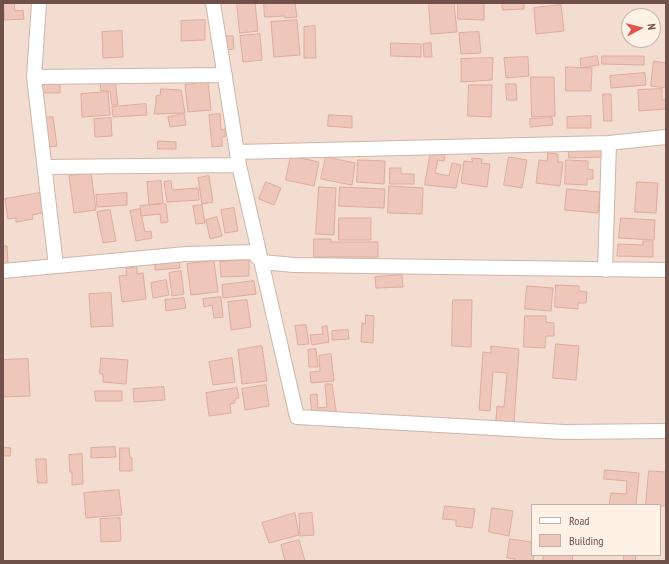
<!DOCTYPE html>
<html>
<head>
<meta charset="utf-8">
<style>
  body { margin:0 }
  #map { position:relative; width:669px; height:564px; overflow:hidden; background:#fbece1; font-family:"PT Sans Narrow",sans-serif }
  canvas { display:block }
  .frame { position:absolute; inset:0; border:4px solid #705149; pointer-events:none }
  .legend { position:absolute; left:531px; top:504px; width:130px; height:52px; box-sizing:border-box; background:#fef1e6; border:1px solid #c5b1a7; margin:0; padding:5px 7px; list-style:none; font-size:12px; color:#705149 }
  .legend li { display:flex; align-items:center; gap:8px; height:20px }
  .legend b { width:20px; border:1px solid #c5b1a7 }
  .north { position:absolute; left:621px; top:8px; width:40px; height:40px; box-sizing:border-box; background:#fef1e6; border:1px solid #c5b1a7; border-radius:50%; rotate:83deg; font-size:11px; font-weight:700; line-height:16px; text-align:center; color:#705149 }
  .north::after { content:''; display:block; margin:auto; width:14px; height:18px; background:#df554c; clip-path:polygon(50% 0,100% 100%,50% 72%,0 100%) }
</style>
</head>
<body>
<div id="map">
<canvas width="669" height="564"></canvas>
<div class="frame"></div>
<ul class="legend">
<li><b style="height:5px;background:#fff"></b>Road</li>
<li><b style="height:11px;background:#eec7ba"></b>Building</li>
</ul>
<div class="north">N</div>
</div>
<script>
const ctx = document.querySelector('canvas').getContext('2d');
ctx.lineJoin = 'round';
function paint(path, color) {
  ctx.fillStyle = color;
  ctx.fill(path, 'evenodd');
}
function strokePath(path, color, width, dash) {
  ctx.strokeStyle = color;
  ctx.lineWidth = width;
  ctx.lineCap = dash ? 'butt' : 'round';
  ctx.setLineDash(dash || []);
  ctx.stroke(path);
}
const residential = new Path2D(`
  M3 3H666V561H3ZM629 16H653V40H629ZM532 505H660V555H532Z`);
const building = new Path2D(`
  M4 3H14L15 11 23 10 24 19 5 20Z
  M237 3H255L258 31 240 33Z
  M264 3H295L297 17 285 18V16L265 17Z
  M429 3H454L457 32 431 34Z
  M458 3H484V20L458 19Z
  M502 3H524V9L503 10Z
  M561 5 564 31 536 34 534 8Z
  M205 20V40L181 41V21Z
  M297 20 300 55 274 57 271 22Z
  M315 26 316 58H304V27Z
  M122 31 123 57 103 58 102 32Z
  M479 32 481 53 461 54 459 33Z
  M260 34 262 60 243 62 240 36Z
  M225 36H233L234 49 227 50Z
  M391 43 421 44V57L391 56Z
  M431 43 432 57H424L423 44Z
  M597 56 599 65 581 68 580 59Z
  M602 56H644V65L602 64Z
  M528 57 529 76 506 78 504 58Z
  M493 58 492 80 461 82V59Z
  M654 61 666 63V88L651 86Z
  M566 67 592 68 591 91H566Z
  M645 73 646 85 611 88 610 76Z
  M531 77H554L555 116 532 117Z
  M115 80 118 105H112L110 91H101L100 82Z
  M60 82V93H41L40 83Z
  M208 82 211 110 188 112 185 85Z
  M506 84H516L517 100H507Z
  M469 85H492L491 117 468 116Z
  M161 89 181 90 185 113 154 114 156 103V96L160 95Z
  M662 89V100H666V109L639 111 638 90Z
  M108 92 110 115 82 117 81 94Z
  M603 94H611L612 121H604Z
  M146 104 147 115 113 117 112 107Z
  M184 114 186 125 170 127 168 117Z
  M220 114 221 130 225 129V137H222V146L212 147 209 115Z
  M329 115 352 116V128L328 126Z
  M591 116V128H567V117Z
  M53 117 57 146 49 147 45 118Z
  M111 118 112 136 95 137 94 119Z
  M552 118 553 125 530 127V119Z
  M158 141 176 142V149H158Z
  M569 147H603V157L569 158Z
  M431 151 445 152 444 161 438 160 435 173 449 176 452 163 461 165 456 188 425 185Z
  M548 153 558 154V162H563L560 186 536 183 539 160 547 161Z
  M291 156 319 162 314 186 286 180Z
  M326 157 355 163 352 185 321 179Z
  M509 157 527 160 522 188 504 185Z
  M472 158 482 159 481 163 490 164 487 187 461 183 464 161 472 162Z
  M358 160 385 161 384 184 357 182Z
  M566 160 588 161V169L593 170V179H587V185L565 184Z
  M390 168H401V174H414V184H390Z
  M91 173 96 210 74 213 69 176Z
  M209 176 213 202 202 204 198 178Z
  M161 181 163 203 149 205 147 182Z
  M171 181 172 190 198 188 199 200 167 202 164 182Z
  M266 182 281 188 274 205 259 199Z
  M637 182 658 183 656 213 635 212Z
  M389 186 423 188 422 214 388 213Z
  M319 187 336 188 334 235 316 234Z
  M340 187 385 189 384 208 339 206Z
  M567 189 600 192 598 213 565 210Z
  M40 193 43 213 32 215 33 219 16 222V218L8 219 5 199Z
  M127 193V205L97 207 96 195Z
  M166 204 168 222 161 223 160 214 141 216 140 206Z
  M202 205 205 223 196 224 193 206Z
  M234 208 238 231 225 233 221 210Z
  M140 209 145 232 151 231 152 238 136 241 130 211Z
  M110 210 116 241 103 243 97 212Z
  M217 217 222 236 210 239 206 220Z
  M339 218H371V240H339Z
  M621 218 655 220 654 240 619 238Z
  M314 239H331V242H378V257H314Z
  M643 241H653V257L617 256 618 244 643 245Z
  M3 246H7L8 265H3Z
  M249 260V276L221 277 220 262Z
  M179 261 180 268 155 270V263Z
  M214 261 218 292 191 295 187 264Z
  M137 267V274L143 273 146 299 122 302 119 276 127 275 126 269Z
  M181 271 184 294 172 296 169 273Z
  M402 275 403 287 376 288 375 277Z
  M166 280 169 295 153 298 151 283Z
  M254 281 256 294 223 298 222 285Z
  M556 285 579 286V291L587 292 586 303H578V309L555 307Z
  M527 286 553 288 551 311 525 309Z
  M111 293 113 326 91 327 89 294Z
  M221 297 223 317 214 318 212 305 204 307 203 299Z
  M184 298 186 308 166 311 165 300Z
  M247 300 251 327 231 330 228 302Z
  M453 300H472L471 347 452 346Z
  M366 315 374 316 373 343 361 342 362 323 365 324Z
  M525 316H546V322L554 323V336H546L545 348 524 347Z
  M306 325 309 344 298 345 295 326Z
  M327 326 329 342 312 345 310 335 323 334 322 327Z
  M348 330 349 339 332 340V331Z
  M556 344 579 346 576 380 553 378Z
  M262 346 267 381 242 384 238 350Z
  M491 346 519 349 514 422 496 421 497 406 504 407 507 373 493 372 490 411 479 410 483 352 491 353Z
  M316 349 318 367H309L308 350Z
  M331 354 334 381 311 383 310 372 320 371 319 356Z
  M101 358 128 360 126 384 103 382V374H100Z
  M232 358 235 382 213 385 209 362Z
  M28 359 30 396 3 397V360Z
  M326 384H332L337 417 312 415 310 395 317 394 318 408 327 407 325 385Z
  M266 385 269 406 245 410 242 389Z
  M164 387 165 400 134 402 133 389Z
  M237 388 239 398 235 399V403L230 404 231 413 209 416 206 393Z
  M95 391H122V401H96Z
  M3 447 11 448 10 456H3Z
  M115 447 116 457 91 458V448Z
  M120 448H129L130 458H132V471H120Z
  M82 454 83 484 72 485V472H70L69 455Z
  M36 459H46L47 483H38Z
  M605 470 639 473 636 505H609L611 493 626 494 627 481 604 479Z
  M649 471 666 472V506H660V505H646Z
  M119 490 122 515 86 518 84 493Z
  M445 506 475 509 472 528 456 526V520L443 519Z
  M492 508 513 511 509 536 489 532Z
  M295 513 299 535 269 543 262 523Z
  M312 513 314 535 300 536 299 514Z
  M120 518 121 541 101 542 100 519Z
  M510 539 532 542V555H534L533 561H514L515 559 507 558Z
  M299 540 305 561H285L281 545Z
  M544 555H573L572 561H543Z
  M624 555H636L635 561H624Z`);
const minor = new Path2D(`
  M39 3 34 77 56 266
  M213 3 239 165 297 417 564 432 666 431
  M34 77 225 75
  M237 152 609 143 666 137
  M45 167 239 165
  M605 270 609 143
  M3 271 186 254 253 252 262 262 294 265 666 270`);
paint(residential, '#f2ddd0');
paint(building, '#eec7ba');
strokePath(building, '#e0ab9b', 1);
strokePath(minor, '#cdb5ab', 16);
strokePath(minor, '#fff', 14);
</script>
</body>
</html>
